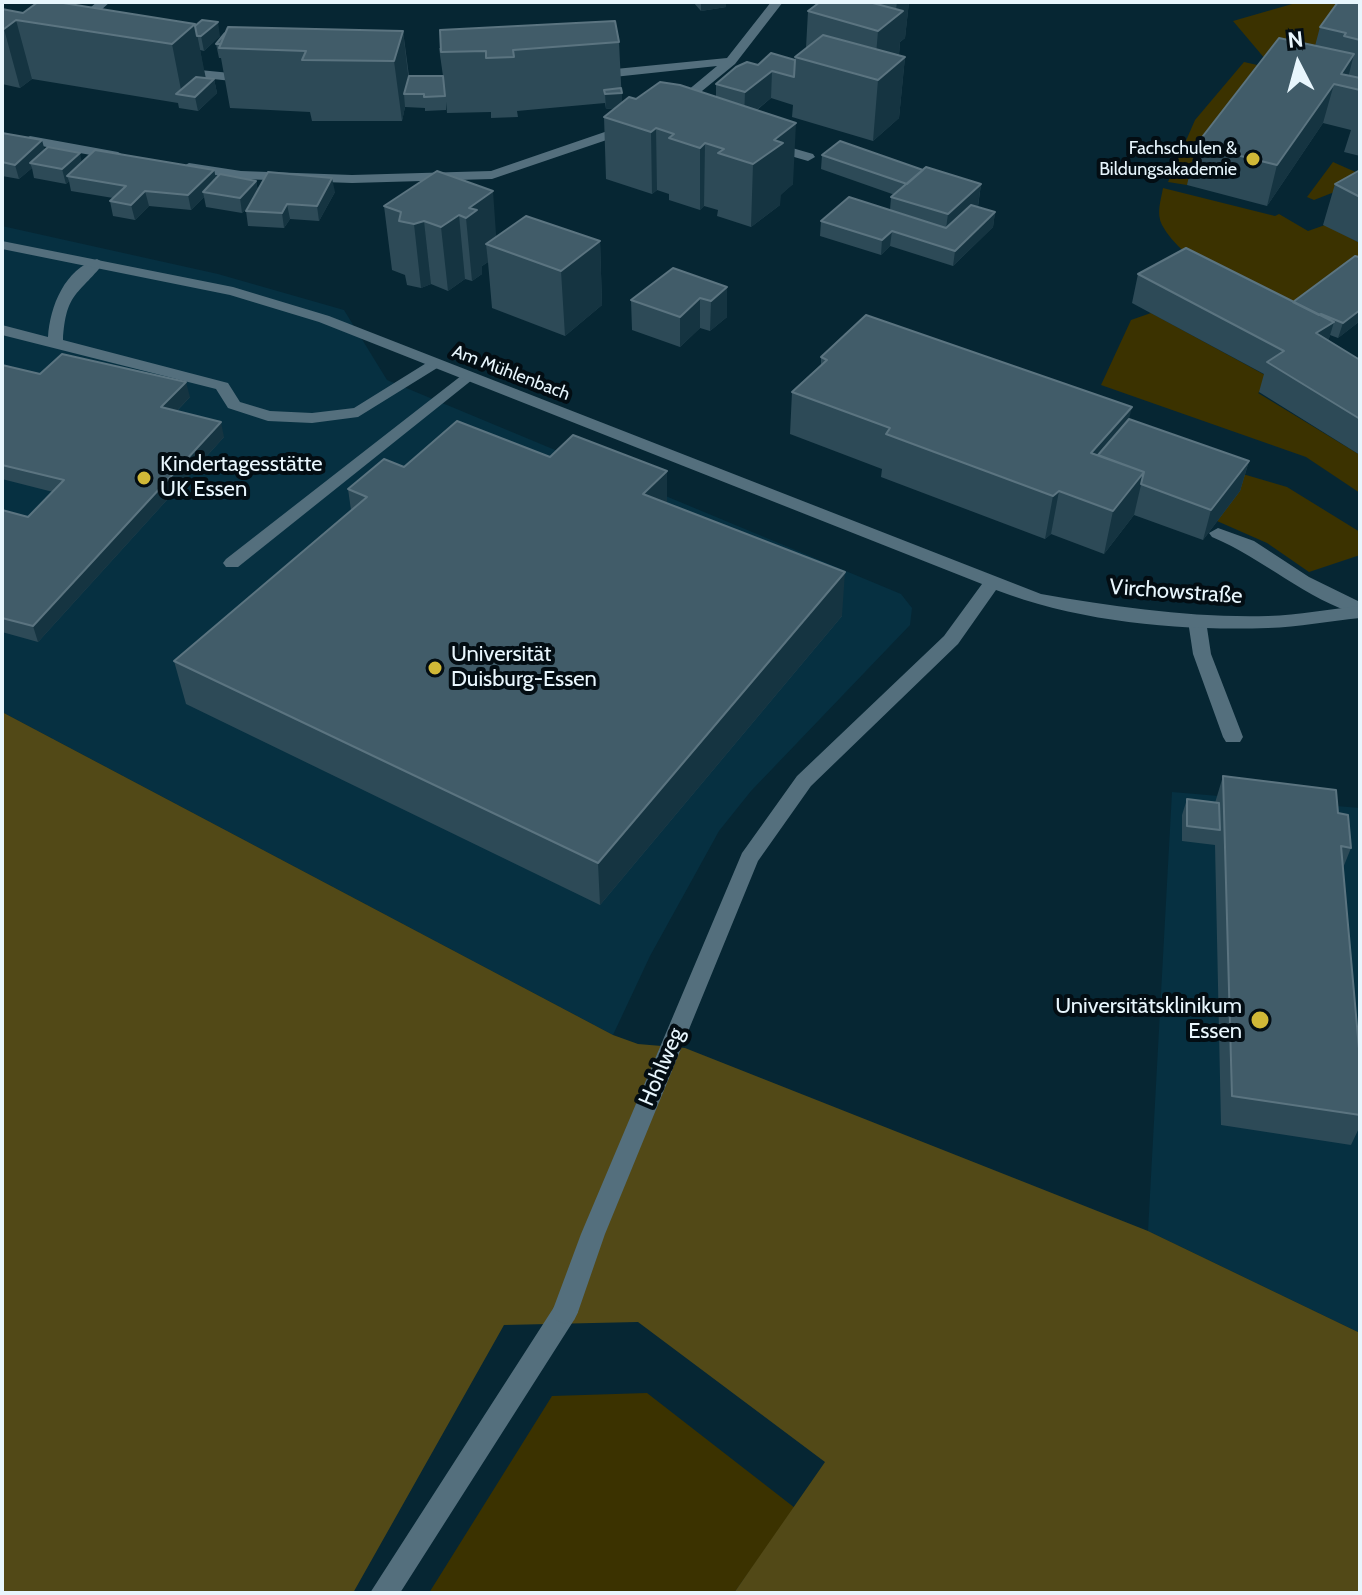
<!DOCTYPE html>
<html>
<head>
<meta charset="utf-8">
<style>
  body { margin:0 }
  #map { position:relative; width:1362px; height:1595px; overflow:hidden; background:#062633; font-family:Cabin,sans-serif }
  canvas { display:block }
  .frame { position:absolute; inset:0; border:4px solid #e8f6fd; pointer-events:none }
  .north { position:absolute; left:1258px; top:24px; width:80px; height:80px; -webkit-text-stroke:6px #030d13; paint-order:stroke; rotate:354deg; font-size:22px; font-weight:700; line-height:32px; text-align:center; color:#e8f6fd }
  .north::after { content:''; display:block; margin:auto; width:28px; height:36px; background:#e8f6fd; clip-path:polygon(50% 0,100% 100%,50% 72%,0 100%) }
</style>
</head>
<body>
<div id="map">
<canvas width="1362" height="1595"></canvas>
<div class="frame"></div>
<div class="north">N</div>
</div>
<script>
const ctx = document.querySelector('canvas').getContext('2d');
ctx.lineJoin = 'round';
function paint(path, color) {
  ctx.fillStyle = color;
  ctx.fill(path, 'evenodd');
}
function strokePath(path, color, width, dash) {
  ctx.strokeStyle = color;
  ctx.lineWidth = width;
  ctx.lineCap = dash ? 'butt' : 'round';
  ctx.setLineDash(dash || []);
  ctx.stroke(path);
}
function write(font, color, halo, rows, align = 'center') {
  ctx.font = font + ' Cabin,sans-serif';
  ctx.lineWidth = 8;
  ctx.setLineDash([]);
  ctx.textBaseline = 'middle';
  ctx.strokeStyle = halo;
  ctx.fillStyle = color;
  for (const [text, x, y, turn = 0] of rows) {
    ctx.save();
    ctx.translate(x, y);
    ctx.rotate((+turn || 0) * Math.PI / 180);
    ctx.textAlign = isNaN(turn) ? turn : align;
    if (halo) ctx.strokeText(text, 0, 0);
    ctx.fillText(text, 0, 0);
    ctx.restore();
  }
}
const built = new Path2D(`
  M2 226 218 274 344 310 387 380 901 594 912 608 910 625 751 791 719 831 650 956 613 1035 2 712Z
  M1172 792 1360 808V1333L1148 1231Z`);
const green = new Path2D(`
  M1299 2H1349L1299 68 1266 60 1233 21Z
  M1244 62 1360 88V120L1270 76 1187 185 1168 182 1195 120Z
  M1333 162 1360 174V182L1314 200 1307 197Z
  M1163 188 1275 216 1279 214 1308 231 1325 225 1360 243V267L1288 318C1251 296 1182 263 1162 225 1156 213 1161 200 1163 188Z
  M1151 313 1276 381 1258 393 1360 455V493L1306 457 1101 385 1131 320Z
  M1151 447 1287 487 1360 532V555L1309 572 1267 543 1217 521 1239 491Z
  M647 1393 795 1508 734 1593H429L552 1396Z`);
const forest = new Path2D(`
  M2 712 613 1035 638 1044 685 1048 1148 1231 1360 1333V1593H734L825 1462 638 1322 504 1325 353 1593H2Z`);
const service = new Path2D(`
  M97 259 104 263C77 296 66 293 63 340L228 383 240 402 270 411 312 413 354 408 428 362 434 360 442 365 358 417 312 423 268 421 228 408 216 389 2 335V325L48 337C50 306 65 269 97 259Z
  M466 372 472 374V380L238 567H226L223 563 226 559Z
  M1218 528 1254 541 1309 577 1360 602V615C1306 600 1263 558 1212 537L1209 533Z
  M1197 615 1206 621 1211 654 1243 737 1240 742H1226L1223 737 1193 654 1188 621Z
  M565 1300 574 1304 578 1312 574 1320 400 1593H370L556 1304Z`);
const minor = new Path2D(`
  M97 2H110L81 28H73V22Z
  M771 2H783L735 64 680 109 669 106 717 66 595 79 589 75 595 71 727 58Z
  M179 68 251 75 257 79 251 83 175 75V69Z
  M628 124 635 128 633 131 492 179 352 183 241 179 189 171 182 167 189 163 241 171 352 175 491 171Z
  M30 136 118 152 125 156 118 160 25 143 23 140Z
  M768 141 813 154 815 157 808 161 763 148 761 145Z
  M2 241 233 287 329 316 1041 594C1116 607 1191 618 1268 616 1299 615 1329 609 1360 606V618C1329 621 1299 627 1268 628 1179 631 1079 622 996 590L958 644 811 786 758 861 605 1234 578 1312 574 1320 565 1324 556 1320 552 1312 581 1234 742 853 797 776 944 636 982 584 319 322 230 295 2 249Z`);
const wall = new Path2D(`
  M254 2H287L285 4Z
  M693 2H726V7L701 11Z
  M820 2H909L905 38 900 42 899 55 905 57 899 118 873 141 792 117 793 105 771 98 757 110 793 184 780 195V205L751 227 717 216 718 210 704 206 700 210 669 200V194L657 190 652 194 606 179 604 117 616 108 606 109 605 103 517 111 518 117 491 118V112L447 113 446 102V110L425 111V108L405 107 402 121H312L310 112 230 108 221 58H219L216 44 403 31 409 76H443L439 48 619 42 622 103 636 99 716 97V84L758 65 795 60V57L806 48 808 11Z
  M1360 2V156L1344 152 1351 130 1323 123 1267 206 1187 185 1196 145 1315 46 1320 27Z
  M2 9 23 13 195 26 220 36 204 51 200 50 205 78 214 79 217 93 198 111 179 108 178 103 32 79 20 88 2 84Z
  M2 133 45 150 82 162 214 170 216 178 256 181 258 191 335 192 319 221 290 219 284 228 248 226 246 211 248 207 242 213 206 207 204 197 191 210 149 206 135 220 113 216 110 201 113 198 71 191 69 181 66 184 34 178 32 168 19 179 2 176Z
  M822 155 923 170 981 184 978 207 995 212 993 227 953 266 890 246 881 255 820 236 821 221 890 210 891 197 895 195 821 169Z
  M1360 170V243L1323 225 1335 184Z
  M437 171 496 237 600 241 602 305 565 336 492 308 488 262 482 266V274L472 281 465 279 448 291 431 284 421 288 407 285 405 275 392 270 384 206Z
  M1360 256V321L1338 338 1330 335 1328 341 1360 360V455L1259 392 1264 374 1132 303 1138 274 1293 302Z
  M727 287V317L710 331 700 328 680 347 632 330 631 300Z
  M821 357 1129 419 1249 461 1240 491 1203 540 1134 515 1104 554 1051 534 1045 539 881 477 882 469 790 434 792 392 821 365Z
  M2 365 40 374 190 397 177 411 224 437 38 642 2 632V510L28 517 53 492 2 479Z
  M550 457 667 471V503L842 616 600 905 186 704 174 661 351 510 348 489 404 467Z
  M1223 776 1338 813 1351 848 1343 868 1360 1060V1126L1351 1145 1221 1125 1215 845 1182 841V815L1187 799 1215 803Z`);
const shadedWall = new Path2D(`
  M701 2H726V7L701 11Z
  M897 2H909L905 38 900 42 898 63 905 57 899 118 873 141 878 80 874 79 878 31 895 17Z
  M16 20 32 79 20 88 4 29Z
  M218 22 220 36 204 51 201 36Z
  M195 24 207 84 182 95 172 44Z
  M403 31 410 91 404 94 405 107 402 121 394 61Z
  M1354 54 1346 86 1341 74Z
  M772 71 771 98 744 120 745 92Z
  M214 79 217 93 198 111 195 97Z
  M1334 84 1323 123 1267 206 1277 165Z
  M622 93V107L606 109 605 94Z
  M796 123 793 184 781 195 780 205 751 227 753 164 774 140Z
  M656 128 657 190 652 194 651 132Z
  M42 140 46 155 30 163 32 168 19 179 15 165Z
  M705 143 704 206 700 210V148Z
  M80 153 83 168 67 176 69 181 66 184 62 169Z
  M214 170 217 184 203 192 204 197 191 210 188 195Z
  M332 178 335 192 319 221 317 206Z
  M256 181 259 196 242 213 240 198Z
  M981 184 977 212 944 243 948 214Z
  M145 191 149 206 135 220 131 205Z
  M493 191 497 248 486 244 488 262 482 266V274L472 281 466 218 469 208Z
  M287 204 290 219 284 228 282 213Z
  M995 212 993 227 953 266 955 251Z
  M459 215 465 279 448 291 441 227Z
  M424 221 431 284 421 288 414 224Z
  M892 231 890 246 881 255 882 240Z
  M600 241 602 305 565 336 561 271Z
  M727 287V317L710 331 711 301Z
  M700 298V328L680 347V317Z
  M1360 310V321L1338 338 1343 323Z
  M1334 322 1325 352 1316 333Z
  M186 382 190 397 165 423 161 407Z
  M1132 407 1122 449 1104 471 1091 453Z
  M221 422 224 437 38 642 33 626Z
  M1249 461 1240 491 1203 540 1211 510Z
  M667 471V514L643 494Z
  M1144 472 1134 515 1104 554 1113 511Z
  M1059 491 1051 534 1045 539 1053 496Z
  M845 572 842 616 600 905 598 863Z`);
const building = new Path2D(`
  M38 2H57L195 24 172 44 16 20 4 29 2 28V9L23 13Z
  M820 2H869L903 11 878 31 808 11Z
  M1338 2H1360V40L1344 36 1346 33 1320 27Z
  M202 20 218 22 201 36H197L195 26Z
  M615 21 619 42 513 50 514 57 486 58V51L441 52 440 30Z
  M228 27 403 31 394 61 302 60 306 51 219 48Z
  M225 33 221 44H216Z
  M823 35 905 57 878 80 795 57Z
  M1279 38 1354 54 1341 74 1360 78V90L1334 84 1277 165 1196 145Z
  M771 53 795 60 794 77 772 71 745 92 716 84 736 67 747 62 758 65Z
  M409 76H443L445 96 424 97V94H404Z
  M196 77 214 79 195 97 176 94Z
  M660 82 680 85 796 123 774 140 783 143 753 164 718 153 724 149 705 143 700 148 669 138 674 134 656 128 651 132 604 117 629 97 636 99Z
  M621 88 622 93 605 94 604 90Z
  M2 133 42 140 15 165 2 162Z
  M840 141 923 170 907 184 822 155Z
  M48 147 80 153 62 169 30 163Z
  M95 150 214 170 188 195 145 191 131 205 110 201 126 186 67 176Z
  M926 167 981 184 948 214 891 197Z
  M1360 170V197L1335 184Z
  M437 171 493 191 469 208 477 210 466 218 459 215 441 227 424 221 414 224 399 221 401 212 384 206Z
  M268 172 332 178 317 206 287 204 282 213 246 211Z
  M220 174 256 181 240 198 203 192Z
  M849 197 946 228 971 205 995 212 955 251 892 231 882 240 821 221Z
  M526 216 600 241 561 271 486 244Z
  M1186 248 1334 322 1316 333 1360 360V419L1267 362 1284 351 1138 274Z
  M1355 256 1359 257 1360 256V310L1343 323 1321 314 1319 315 1293 302Z
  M673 268 727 287 711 301 700 298 680 317 631 300Z
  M866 315 1132 407 1091 453 1144 472 1113 511 1059 491 1053 496 886 434 890 428 792 392 827 360 821 357Z
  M62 354 186 382 161 407 221 422 33 626 2 618V510L28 517 64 480 2 465V365L40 374Z
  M1129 419 1249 461 1211 510 1141 484 1144 472 1098 455Z
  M457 421 550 457 573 435 667 471 643 494 845 572 598 863 174 661 367 497 348 489 384 459 404 467Z
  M1223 776 1336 790 1338 813 1348 815 1351 848 1341 846 1360 1060V1115L1232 1096Z
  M1187 799 1219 803 1220 830 1187 826Z`);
const markers = [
  [1253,159,8,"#d0b837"],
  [144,478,8,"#d0b837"],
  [435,668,8,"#d0b837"],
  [1260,1020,10,"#d0b837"]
];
const farPoinames = [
  ["Fachschulen &",1237,149],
  ["Bildungsakademie",1237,170]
];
const farStreetnames = [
  ["Am Mühlenbach",511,373,21]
];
const poiNames = [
  ["Kindertagesstätte",160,465],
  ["UK Essen",160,490],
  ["Universität",451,655],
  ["Duisburg-Essen",451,680],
  ["Universitätsklinikum",1242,1007,"right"],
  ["Essen",1242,1032,"right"]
];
const streetNames = [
  ["Virchowstraße",1176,592,4],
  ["Hohlweg",662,1067,-67]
];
paint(built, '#063041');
paint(green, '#3b3200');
paint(forest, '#524917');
paint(service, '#546f7d');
paint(minor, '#546f7d');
paint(wall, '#2d4a57');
paint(shadedWall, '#153441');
paint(building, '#415c69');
strokePath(building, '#5b7480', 2);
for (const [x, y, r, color] of markers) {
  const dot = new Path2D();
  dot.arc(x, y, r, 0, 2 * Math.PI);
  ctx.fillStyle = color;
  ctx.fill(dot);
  strokePath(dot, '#030d13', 3);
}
write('18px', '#e8f6fd', '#030d13', farPoinames, 'right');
write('18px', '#e8f6fd', '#030d13', farStreetnames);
write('22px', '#e8f6fd', '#030d13', poiNames, 'left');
write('22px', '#e8f6fd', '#030d13', streetNames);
</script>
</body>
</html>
